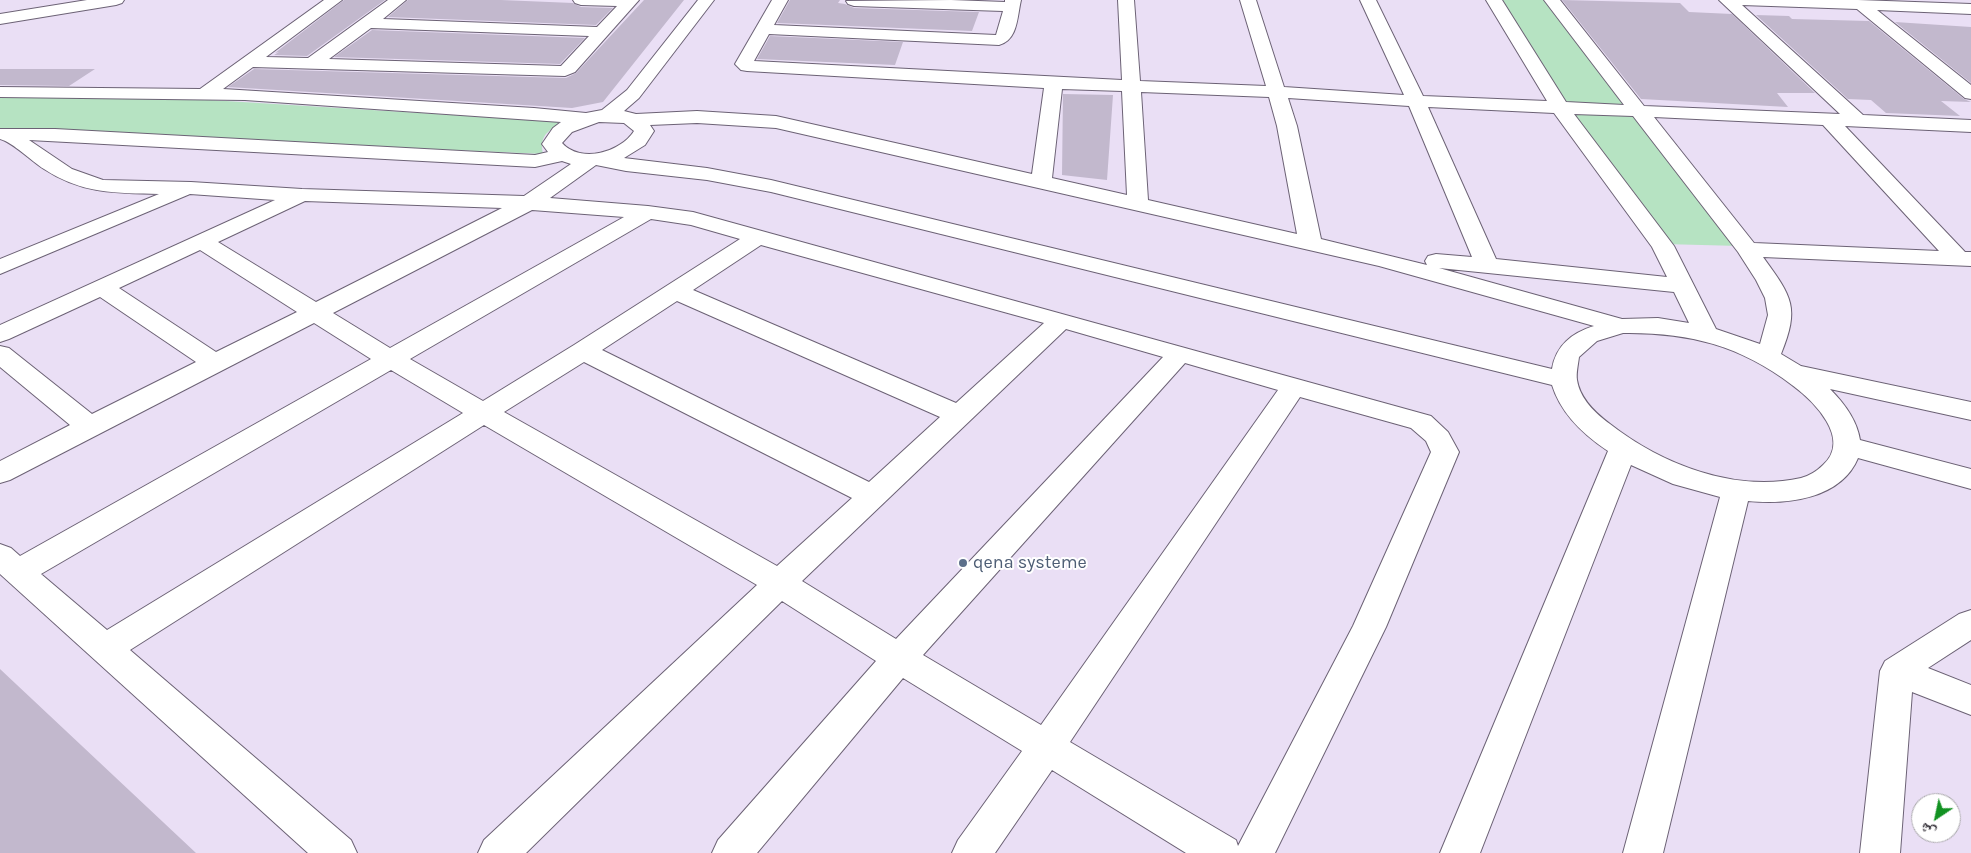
<!DOCTYPE html>
<html>
<head>
<meta charset="utf-8">
<style>
  body { margin:0 }
  #map { position:relative; width:1971px; height:853px; overflow:hidden; background:#eadff5; font-family:Karla,"Noto Naskh Arabic",sans-serif }
  canvas { display:block }
  .north { position:absolute; left:1911px; top:793px; width:50px; height:50px; box-sizing:border-box; background:#fff; border:1px solid #aba9ad; border-radius:50%; rotate:214deg; font-size:14px; font-weight:700; line-height:20px; text-align:center; color:#2d2931 }
  .north::after { content:''; display:block; margin:auto; width:18px; height:22px; background:#129222; clip-path:polygon(50% 0,100% 100%,50% 72%,0 100%) }
</style>
</head>
<body>
<div id="map">
<canvas width="1971" height="853"></canvas>
<div class="north">ش</div>
</div>
<script>
const ctx = document.querySelector('canvas').getContext('2d');
ctx.lineJoin = 'round';
function paint(path, color) {
  ctx.fillStyle = color;
  ctx.fill(path, 'evenodd');
}
function strokePath(path, color, width, dash) {
  ctx.strokeStyle = color;
  ctx.lineWidth = width;
  ctx.lineCap = dash ? 'butt' : 'round';
  ctx.setLineDash(dash || []);
  ctx.stroke(path);
}
function write(font, color, halo, rows, align = 'center') {
  ctx.font = font + ' Karla,sans-serif';
  ctx.lineWidth = 4;
  ctx.setLineDash([]);
  ctx.textBaseline = 'middle';
  ctx.strokeStyle = halo;
  ctx.fillStyle = color;
  for (const [text, x, y, turn = 0] of rows) {
    ctx.save();
    ctx.translate(x, y);
    ctx.rotate((+turn || 0) * Math.PI / 180);
    ctx.textAlign = isNaN(turn) ? turn : align;
    if (halo) ctx.strokeText(text, 0, 0);
    ctx.fillText(text, 0, 0);
    ctx.restore();
  }
}
const green = new Path2D(`
  M1495 0H1551L1740 246 1663 244Z
  M0 96 194 99 565 122C549 130 539 134 543 154L298 143 166 135 0 131Z`);
const building = new Path2D(`
  M344 0H385L307 56 274 55 279 52 275 53Z
  M408 0H501L573 3 581 7 613 8 596 25 388 17Z
  M644 0H684L603 102 572 108 228 87 254 69 566 78 576 73Z
  M790 0H840L838 3 845 4 854 8 979 12 972 31 777 23Z
  M1562 0 1680 3 1689 12 1732 14 1815 93H1777L1788 107 1641 99Z
  M1756 15 1789 16 1792 19 1869 21 1964 99 1971 102 1941 101 1960 116 1886 113 1871 100 1848 99Z
  M1895 22 1971 27V83Z
  M372 30 585 38 560 64 334 57Z
  M770 36 903 42 895 65 757 59Z
  M0 69H95L69 86 0 85Z
  M1063 94 1113 95 1107 180 1062 175Z
  M0 669 196 853H0Z`);
const minor = new Path2D(`
  M87 0H124L122 3 116 5 0 24V14Z
  M324 0H342L266 57 308 58 388 0H406L383 19 597 27 617 6 581 5 575 3 573 0H639L575 72 565 76 253 67 223 89 534 108 586 113 602 110 627 90 698 0H714L639 98 624 111 636 114 697 111 776 116 1032 174 1044 88 747 71 741 70 735 64 772 0H788L774 25 996 35 1003 11 854 6 848 4 846 1 951 0 1005 2V0H1021C1017 17 1018 40 999 45L769 34 754 61 1122 80 1118 0H1134L1140 81 1266 86 1240 0H1256L1284 87 1404 95 1360 0H1376L1423 96 1547 101 1486 0H1502L1566 102 1624 105 1544 0H1560L1644 106 1840 114 1719 0H1858L1971 4V14L1877 10 1971 85V99L1965 98 1857 9 1742 5 1863 115 1971 120V132L1845 126 1965 252H1971V266L1763 257C1792 297 1800 307 1781 354L1801 366 1971 402V420L1830 389C1844 403 1857 420 1860 440L1971 469V489L1858 458C1841 499 1787 505 1748 501L1663 853H1623L1720 497 1673 484 1631 465 1480 853H1440L1608 451C1584 435 1561 414 1552 385L771 192 707 180 626 171 596 165 550 198 648 206 693 212 1431 416 1448 432 1459 452 1386 627 1275 853H1186L1052 770 995 853H952L958 840 1022 751 903 678 757 853H712L718 840 876 661 782 601 526 853H478L484 840 757 585 484 425 130 650 351 840 357 853H308L0 574V544L11 548 20 556 371 359 314 323 10 480 0 483V461L70 425 0 367V346L9 348 92 414 196 362 100 297 9 339 0 342V325L275 200 190 194 0 274V259L159 194C116 193 82 194 44 169 31 161 14 143 0 139V129H55L535 155 548 152 542 144 553 128 561 122 245 100 0 97V87L200 89ZM371 28 589 36 561 66 329 59ZM1062 89 1122 91 1127 195 1052 178ZM1141 92 1269 97 1277 126 1297 234 1148 200ZM1288 98 1409 106 1472 257 1436 254 1428 256 1425 261 1427 265 1321 239 1297 126ZM1428 107 1554 113 1652 247 1667 277 1496 259ZM1574 114 1633 116 1738 252 1756 280 1765 298 1768 315 1760 344 1716 329 1674 246ZM1654 117 1823 125 1939 251 1754 243ZM599 122 624 123 634 131C621 152 581 164 562 143L572 132ZM697 123 776 128 1379 266 1594 326C1572 333 1556 345 1552 369L771 180 707 168 624 158 645 145 654 131 650 125ZM29 140 535 167 562 161 571 164 524 196 302 189 191 182 103 180 72 169ZM305 201 502 208 316 302 218 242ZM532 210 624 217 390 348 333 313ZM651 219 691 225 740 239 574 345 483 401 410 359ZM761 245 1044 323 956 403 693 290ZM200 250 297 312 216 352 119 288ZM1439 268 1674 292 1689 323 1658 318 1622 319ZM677 301 940 417 869 482 602 350ZM1066 329 1163 357 896 639 802 581ZM1623 333C1687 332 1740 345 1792 385 1814 401 1852 439 1823 465 1817 471 1809 476 1801 478 1735 493 1661 464 1610 424 1595 413 1580 399 1577 380 1576 373 1578 365 1579 357L1597 341ZM584 362 852 498 777 566 504 412ZM1185 363 1278 390 1041 725 923 655ZM391 370 463 413 107 630 41 574ZM1300 397 1411 428 1426 441 1431 452 1353 626 1238 846 1236 840 1070 742Z
  M1971 610V640L1928 668 1971 685V715L1912 692 1900 853H1860L1880 671 1885 661 1959 614Z`);
const markers = [
  [963,563,5,"#5c6f8a"]
];
const serviceNames = [
  ["qena systeme",973,563]
];
paint(green, '#b6e3c2');
paint(building, '#c2b8cd');
strokePath(minor, '#6c6275', 2);
paint(minor, '#fff');
for (const [x, y, r, color] of markers) {
  const dot = new Path2D();
  dot.arc(x, y, r, 0, 2 * Math.PI);
  ctx.fillStyle = color;
  ctx.fill(dot);
  strokePath(dot, '#fff', 2);
}
write('18px', '#4e5e75', '#fff', serviceNames, 'left');
</script>
</body>
</html>
